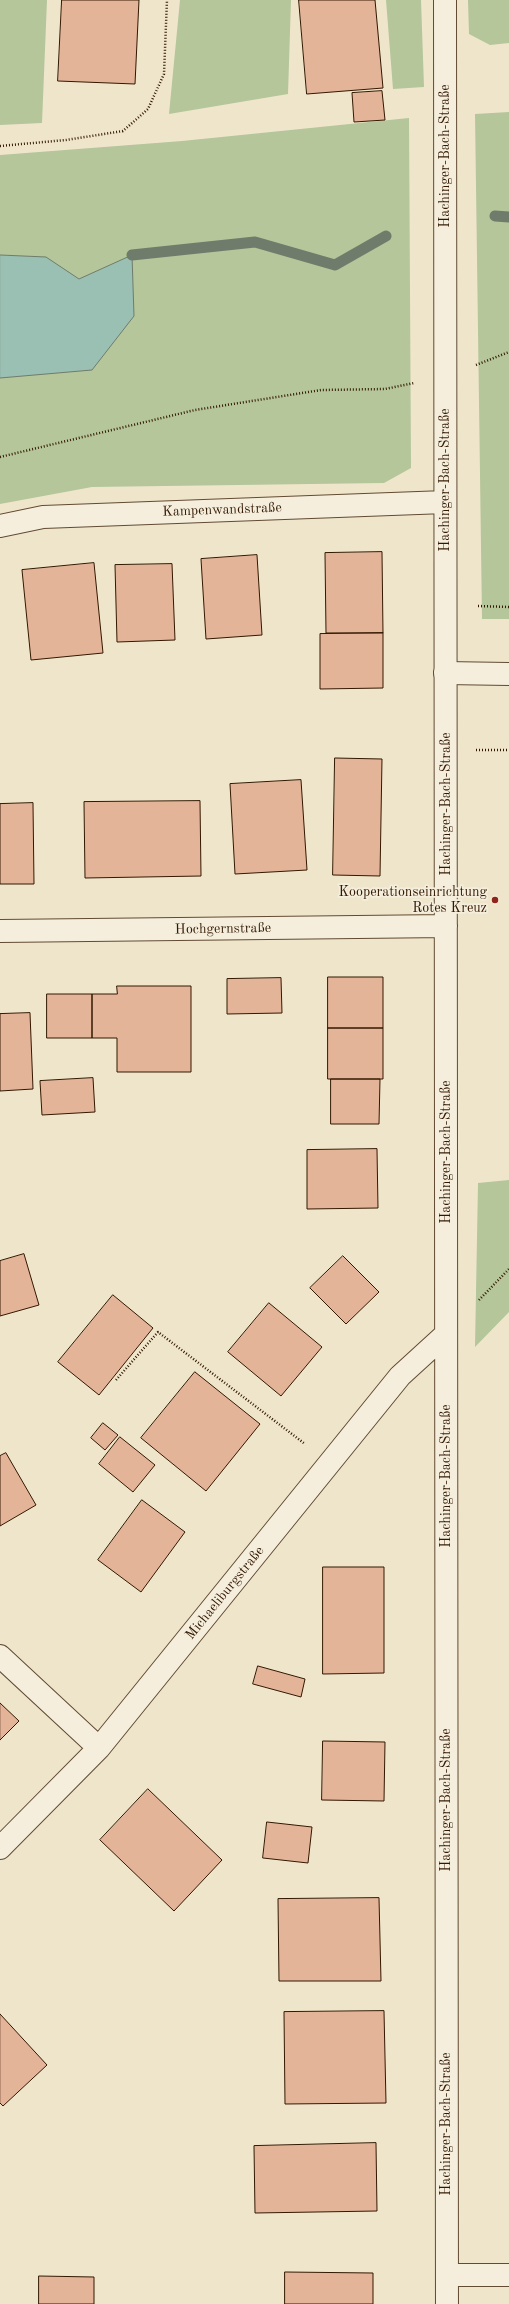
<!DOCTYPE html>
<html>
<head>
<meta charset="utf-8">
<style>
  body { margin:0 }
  canvas { display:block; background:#efe5ca }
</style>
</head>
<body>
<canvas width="509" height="2304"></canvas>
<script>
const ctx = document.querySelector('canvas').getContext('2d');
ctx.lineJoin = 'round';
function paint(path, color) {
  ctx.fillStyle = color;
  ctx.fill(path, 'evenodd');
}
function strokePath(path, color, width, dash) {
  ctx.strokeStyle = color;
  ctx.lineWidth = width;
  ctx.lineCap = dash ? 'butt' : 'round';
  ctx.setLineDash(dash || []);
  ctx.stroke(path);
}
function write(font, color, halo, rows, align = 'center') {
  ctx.font = font + ' "Old Standard TT",serif';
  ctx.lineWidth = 3.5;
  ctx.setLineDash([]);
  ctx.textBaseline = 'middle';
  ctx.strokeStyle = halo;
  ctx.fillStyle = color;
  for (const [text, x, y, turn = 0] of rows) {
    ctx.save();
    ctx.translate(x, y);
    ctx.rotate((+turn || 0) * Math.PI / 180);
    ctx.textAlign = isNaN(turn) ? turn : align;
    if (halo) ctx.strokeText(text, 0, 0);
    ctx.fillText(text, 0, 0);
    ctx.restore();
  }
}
const green = new Path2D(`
  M0 0H47L42 123 0 125Z
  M180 0H291L288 94 169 114Z
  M386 0H421L424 87 393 89Z
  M468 0H509V43L490 45 469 34Z
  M509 112V619H482L475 114Z
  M409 118 411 468 384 483 92 487 0 504V155L182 141Z
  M509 1180V1312L475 1347 478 1183Z`);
const water = new Path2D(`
  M0 255 46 257 79 279 132 255 134 316 92 370 0 378Z`);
const stream = new Path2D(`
  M495 216 509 217
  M132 255 255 242 335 265 386 236`);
const building = new Path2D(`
  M62 0H139L135 84 58 81Z
  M299 0H375L383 88 307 94Z
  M382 91 385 120 354 122 352 93Z
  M382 552 383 633H326L325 553Z
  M257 555 262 635 206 639 201 559Z
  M94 563 103 653 31 660 22 570Z
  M172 564 175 640 117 642 115 565Z
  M383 633V688L320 689V634Z
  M335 758 382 759 380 876 333 875Z
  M301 780 307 870 235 874 230 784Z
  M200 801 201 876 85 878 84 802Z
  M33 803 34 884H0V804Z
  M328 977H383V1028H328Z
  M281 978 282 1013 227 1014V979Z
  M117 986H191V1072H117V1038H92V994H117Z
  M47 994H92V1038H47Z
  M30 1013 33 1089 0 1091V1014Z
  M328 1028H383V1079H328Z
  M93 1078 95 1112 42 1115 40 1081Z
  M331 1079H380L379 1124H331Z
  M377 1149 378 1208 307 1209V1150Z
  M24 1254 39 1305 0 1316V1261Z
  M343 1256 379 1292 346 1324 310 1288Z
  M113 1295 153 1328 99 1395 58 1362Z
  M269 1303 322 1347 281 1396 228 1352Z
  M195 1372 260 1424 206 1491 141 1438Z
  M103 1423 118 1435 105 1450 91 1438Z
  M120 1437 155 1465 133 1492 99 1464Z
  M6 1453 36 1505 0 1526V1456Z
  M142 1500 185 1532 141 1592 98 1560Z
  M323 1567H384V1673L323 1674Z
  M258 1666 305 1679 301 1697 253 1684Z
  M0 1703 19 1721 0 1740Z
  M323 1741 385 1742 384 1801 322 1800Z
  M148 1789 222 1860 174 1911 100 1840Z
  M267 1822 312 1827 308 1863 263 1858Z
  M379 1898 381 1981H279L278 1899Z
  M384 2011 386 2103 285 2104 284 2012Z
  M0 2014 47 2065 3 2106 0 2103Z
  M376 2143 377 2211 255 2213 254 2146Z
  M285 2272 373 2273V2304H285Z
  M39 2276 94 2277V2304H39Z`);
const path = new Path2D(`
  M0 146 66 140 123 131 148 109 164 74 167 0
  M476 365 509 352
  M0 457 195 410 321 390 385 389 414 383
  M478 606 509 607
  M476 750H509
  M479 1300 509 1269
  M116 1380 158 1332 305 1444`);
const service = new Path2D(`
  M445 673 509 674`);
const minor = new Path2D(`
  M445 0 447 2304
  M0 526 43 517 445 502
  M0 931 446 926
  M0 1656 99 1748
  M0 1848 99 1748 400 1376 446 1334
  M447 2275H509`);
const markers = [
  [495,900,4,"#8f2418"]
];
const streetNames = [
  ["Hachinger-Bach-Straße",445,156,-90],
  ["Hachinger-Bach-Straße",445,480,-90],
  ["Kampenwandstraße",222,510,-2],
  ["Hachinger-Bach-Straße",446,804,-90],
  ["Hochgernstraße",223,929,-1],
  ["Hachinger-Bach-Straße",446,1152,-90],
  ["Hachinger-Bach-Straße",446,1476,-90],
  ["Michaeliburgstraße",225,1593,-51],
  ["Hachinger-Bach-Straße",446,1800,-90],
  ["Hachinger-Bach-Straße",446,2124,-90]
];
const poiNames = [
  ["Kooperationseinrichtung",487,892],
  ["Rotes Kreuz",487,908]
];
paint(green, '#b5c69a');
paint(water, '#9abfb3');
strokePath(water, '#707c6b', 1);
strokePath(stream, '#707c6b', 11);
paint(building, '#e4b499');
strokePath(building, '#321800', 1);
strokePath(service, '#614b32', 24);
strokePath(minor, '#614b32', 24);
strokePath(path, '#321800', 2.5, [1, 2]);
strokePath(service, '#f5eedd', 22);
strokePath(minor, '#f5eedd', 22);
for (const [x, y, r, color] of markers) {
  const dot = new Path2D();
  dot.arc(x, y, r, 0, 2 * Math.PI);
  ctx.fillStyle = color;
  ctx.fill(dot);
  strokePath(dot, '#f5eedd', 1.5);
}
write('14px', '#321800', '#f5eedd', streetNames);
write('14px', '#321800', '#f5eedd', poiNames, 'right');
</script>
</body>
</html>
